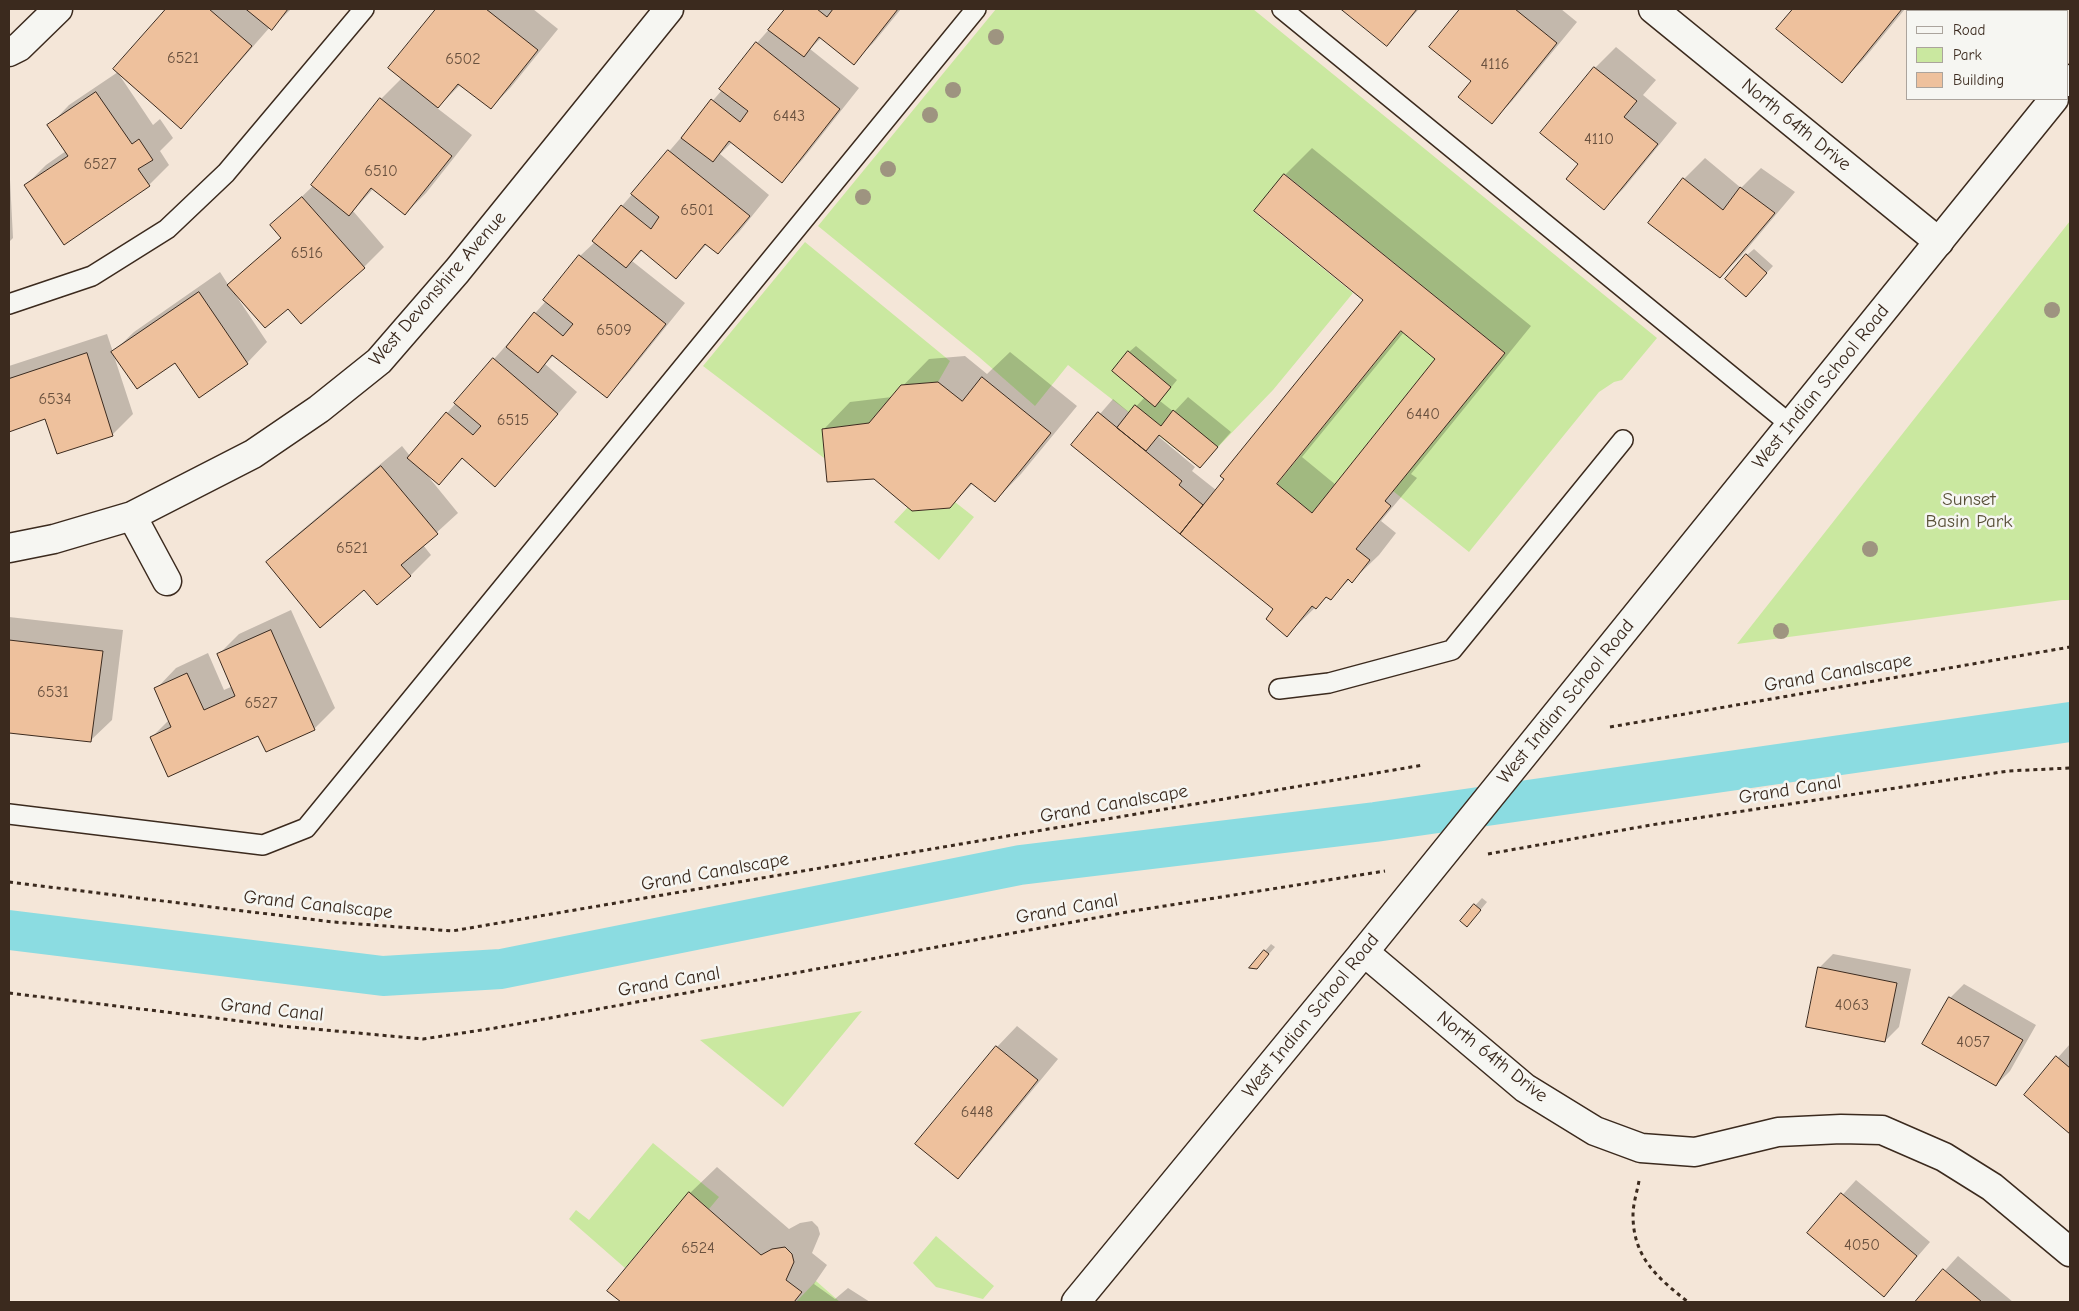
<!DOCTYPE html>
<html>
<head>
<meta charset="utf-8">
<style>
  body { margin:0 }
  #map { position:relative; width:2079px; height:1311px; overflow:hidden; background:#f4e6d8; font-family:"Comic Neue",sans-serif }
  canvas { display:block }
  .frame { position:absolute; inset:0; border:10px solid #3b2a1e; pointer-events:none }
  .legend { position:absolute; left:1906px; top:10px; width:162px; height:90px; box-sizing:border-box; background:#f6f6f2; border:1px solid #aba49d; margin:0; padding:6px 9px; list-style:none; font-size:15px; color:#3b2a1e }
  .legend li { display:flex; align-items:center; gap:10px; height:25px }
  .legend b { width:25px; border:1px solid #aba49d }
</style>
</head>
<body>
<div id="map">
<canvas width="2079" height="1311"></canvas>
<div class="frame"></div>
<ul class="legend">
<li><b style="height:6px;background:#f6f6f2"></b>Road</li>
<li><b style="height:14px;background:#cae8a0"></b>Park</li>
<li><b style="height:14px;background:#eec19d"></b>Building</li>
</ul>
</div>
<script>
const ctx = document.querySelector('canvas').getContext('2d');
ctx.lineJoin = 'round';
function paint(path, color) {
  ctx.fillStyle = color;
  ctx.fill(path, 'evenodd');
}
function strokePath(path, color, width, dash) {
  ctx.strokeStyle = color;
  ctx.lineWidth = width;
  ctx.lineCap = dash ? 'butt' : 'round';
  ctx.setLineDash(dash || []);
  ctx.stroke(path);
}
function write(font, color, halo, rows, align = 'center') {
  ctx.font = font + ' "Comic Neue",sans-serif';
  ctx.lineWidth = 5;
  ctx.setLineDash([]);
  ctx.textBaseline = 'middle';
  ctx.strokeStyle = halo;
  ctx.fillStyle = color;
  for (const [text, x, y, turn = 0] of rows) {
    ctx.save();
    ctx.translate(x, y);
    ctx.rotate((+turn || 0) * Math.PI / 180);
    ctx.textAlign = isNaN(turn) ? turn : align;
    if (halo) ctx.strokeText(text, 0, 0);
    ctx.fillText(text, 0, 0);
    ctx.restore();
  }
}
const green = new Path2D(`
  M996 9H1253L1657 338 1622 380 1614 382 1599 392 1469 552 1393 491 1505 353 1285 174 1254 212 1353 293 1273 390 1218 447 1200 468 1068 365 1035 406 979 357 818 226Z
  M2070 221V600H2062L1737 644Z
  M805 242 950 361 938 382 901 385 869 423 823 429 824 458 703 366Z
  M1401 331 1435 359 1312 513 1277 484Z
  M955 502 974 517 939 560 894 522 908 507 913 511 950 508Z
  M862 1011 783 1107 700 1040Z
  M653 1143 719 1197 709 1209 689 1193 625 1268 569 1219 576 1210 589 1220Z
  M936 1236 994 1286 983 1299 936 1287 913 1263Z
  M816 1281 840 1302H796Z`);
const shadow = new Path2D(`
  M167 9H291L272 28 270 27 201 106 181 127 118 73 153 125 160 119 173 138 160 151 169 165 149 185H26L46 165 66 151 49 126 69 105 118 72 115 69Z
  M437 9H533L558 29 511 87 491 108 461 84 437 108 472 135 426 193 405 214 373 189 353 211 384 247 364 267 288 307 235 294 267 342 247 363 176 361 114 356 133 414 112 435 46 418 9 430V366L107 334 113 352 134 332 220 272 229 286 282 236 272 225 313 186 381 99 402 78 390 68Z
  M787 9H901L874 42 854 63 822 37 810 49 859 88 802 160 782 181 732 142 720 154 769 195 739 232 718 253 707 244 676 277 643 250 632 261 685 303 627 375 607 396 554 355 545 364 577 392 515 464 495 485 463 458 439 484 427 475 458 513 423 545 431 555 410 576 364 589 267 562 288 542 402 446 410 456 494 359 546 301 580 256 595 242 622 206 722 90 757 43Z
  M1343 9H1419L1387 44Z
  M1462 9H1561L1577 22 1512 101 1492 122 1472 81 1431 47Z
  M1794 9H1905L1863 60 1842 81 1778 29Z
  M1616 47 1656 80 1643 95 1677 123 1624 188 1604 208 1580 164 1542 133 1595 68Z
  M1312 148 1531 326 1411 474 1417 478 1381 521 1396 533 1379 555 1352 581 1350 579 1330 598 1327 596 1287 635 1275 609 1073 445 1113 399 1130 413 1145 397 1129 352 1136 346 1177 380 1160 401 1174 412 1188 397 1231 432 1200 467 1161 435 1159 437 1195 467 1192 471 1216 490 1364 300 1255 211 1285 175ZM1404 332 1437 359 1336 485 1302 457Z
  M1705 158 1741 188 1761 168 1795 192 1741 256 1720 277 1684 179Z
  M9 160 13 238 9 242Z
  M1754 249 1773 266 1752 289 1747 255Z
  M1010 352 1077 406 1021 474 995 501 973 483 950 507 824 429 850 402 892 397 929 359 965 356 987 374Z
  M291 610 335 708 314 729 266 750 259 734 152 737 169 720 156 689 176 668 208 653 224 690 233 686 219 654 239 634Z
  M9 617 123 630 112 720 91 740 9 732Z
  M1482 898 1487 902 1473 919 1461 921Z
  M1271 944 1275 947 1257 968 1265 951Z
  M1833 954 1911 969 1899 1027 1885 1041 1819 968Z
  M1964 984 2036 1025 2010 1071 1996 1085 1950 998Z
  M1017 1026 1058 1059 978 1156 958 1177 997 1047Z
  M2070 1044V1132L2025 1095Z
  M717 1167 789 1229 800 1223 812 1221 818 1227 820 1234 812 1253 827 1265 814 1284 835 1299 848 1288 870 1302H623L609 1291 690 1193Z
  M1856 1180 1930 1242 1884 1295 1809 1232Z
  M1958 1256 2013 1302H1917Z`);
const canal = new Path2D(`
  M9 930 383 976 501 969 1020 865 1375 822 2070 722`);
const building = new Path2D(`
  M166 9H209L252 46 181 129 113 69Z
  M246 9H288L272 30Z
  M436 9H486L538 50 491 109 458 84 438 108 388 68Z
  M785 9H817L827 17 833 9H898L854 65 819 37 804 57 768 30Z
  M1341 9H1417L1387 46Z
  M1460 9H1515L1557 43 1492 124 1458 97 1471 81 1429 47Z
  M1793 9H1902L1842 83 1776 29Z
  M756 42 840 109 782 183 729 141 713 162 681 138 711 99 740 122 748 111 719 89Z
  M1594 67 1637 101 1624 117 1658 144 1604 210 1566 179 1578 164 1540 133Z
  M96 92 132 144 139 139 153 160 138 169 150 186 64 245 24 185 68 156 47 125Z
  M380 98 452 156 405 215 371 188 349 216 311 185Z
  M668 150 750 216 718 254 705 244 676 279 641 250 626 268 592 241 621 205 651 229 659 217 631 194Z
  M1284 174 1505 353 1385 501 1391 506 1356 549 1370 560 1352 583 1348 579 1331 600 1326 597 1316 609 1312 606 1287 637 1266 619 1273 609 1180 534 1224 479 1220 476 1363 300 1254 211ZM1401 331 1435 359 1312 513 1277 484Z
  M1683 178 1723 210 1740 187 1775 213 1720 278 1648 223Z
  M302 197 365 268 301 324 288 309 265 328 227 285 281 238 270 225Z
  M1746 254 1767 273 1746 297 1725 279Z
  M579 255 666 324 607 398 552 355 538 373 506 347 534 312 563 336 573 324 543 300Z
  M199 292 248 364 199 398 175 363 137 389 111 352Z
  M1128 351 1171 387 1155 407 1112 371Z
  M87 353 113 436 57 454 45 419 9 432V379Z
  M493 358 558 414 495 487 462 458 439 485 407 458 446 412 473 435 481 426 454 403Z
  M982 377 1051 433 995 502 971 483 950 508 912 511 874 479 827 482 822 429 869 423 901 385 938 382 962 401Z
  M1135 405 1161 426 1173 410 1218 447 1200 468 1159 435 1146 451 1117 428Z
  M1098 412 1182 481 1179 485 1203 505 1180 534 1071 445Z
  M381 466 438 534 401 565 411 576 377 605 364 590 320 628 266 562Z
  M271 630 315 730 266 752 258 736 168 777 150 737 171 727 154 688 187 673 204 710 235 696 217 654Z
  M9 640 103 651 91 742 9 733Z
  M1474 904 1481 910 1467 927 1460 921Z
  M1264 950 1269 954 1257 969 1249 968Z
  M1818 967 1897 983 1885 1042 1806 1027Z
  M1949 997 2023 1040 1996 1086 1922 1044Z
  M996 1046 1038 1080 958 1179 915 1144Z
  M2056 1056 2070 1068V1134L2024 1095Z
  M689 1192 761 1255 772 1249 785 1247 792 1254 794 1262 786 1280 802 1292 794 1302H621L607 1291Z
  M1841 1193 1917 1256 1884 1297 1807 1233Z
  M1943 1269 1982 1302H1915Z`);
const path = new Path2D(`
  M1610 727 2070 647
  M1488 854 1651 825 2008 771 2070 768
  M9 882 333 922 452 931 1423 765
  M9 993 281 1026 423 1039 495 1028 1133 911 1385 871
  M1639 1181C1637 1192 1633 1204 1633 1215 1633 1258 1658 1278 1688 1302`);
const lane = new Path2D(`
  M1282 9 1791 425
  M9 304 92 276 167 229 226 173 364 9
  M1279 689 1329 683 1452 650 1623 440
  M9 814 263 845 306 828 976 9`);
const street = new Path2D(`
  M1653 9 1939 242
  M9 52 19 47 58 9
  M132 516 167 581
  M9 548 54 539 132 516 253 454 319 409 379 361 457 271 669 9
  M1364 952 1525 1088 1595 1131 1641 1148 1695 1152 1778 1132 1841 1129 1882 1130 1944 1157 1992 1187 2070 1252`);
const secondary = new Path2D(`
  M2068 82 2070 79
  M1076 1302 1364 952 2054 99`);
const trees = [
  [996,37],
  [953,90],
  [930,115],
  [888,169],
  [863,197],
  [2052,310],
  [1870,549],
  [1781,631]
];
const numberNames = [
  ["6521",183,58],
  ["6502",463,59],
  ["4116",1495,64],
  ["6443",789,116],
  ["4110",1599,139],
  ["6527",100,164],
  ["6510",381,171],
  ["6501",697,210],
  ["6516",307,253],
  ["6509",614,330],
  ["6534",55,399],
  ["6440",1423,414],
  ["6515",513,420],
  ["6521",352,548],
  ["6531",53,692],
  ["6527",261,703],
  ["4063",1852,1005],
  ["4057",1973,1042],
  ["6448",977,1112],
  ["4050",1862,1245],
  ["6524",698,1248]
];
const streetNames = [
  ["North 64th Drive",1796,125,39],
  ["West Devonshire Avenue",438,289,-49],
  ["West Indian School Road",1821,387,-51],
  ["Grand Canalscape",1838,673,-10],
  ["West Indian School Road",1566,702,-51],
  ["Grand Canal",1790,790,-9],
  ["Grand Canalscape",1114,804,-10],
  ["Grand Canalscape",715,872,-10],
  ["Grand Canalscape",318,905,6],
  ["Grand Canal",1067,909,-10],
  ["Grand Canal",669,982,-10],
  ["Grand Canal",272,1010,6],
  ["West Indian School Road",1311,1016,-51],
  ["North 64th Drive",1492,1057,38]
];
const parkNames = [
  ["Sunset",1969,500],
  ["Basin Park",1969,522]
];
paint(green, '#cae8a0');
paint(shadow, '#0003');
strokePath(canal, '#8bdce1', 40);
paint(building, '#eec19d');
strokePath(building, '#3b2a1e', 1);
strokePath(lane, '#3b2a1e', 22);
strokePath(street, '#3b2a1e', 31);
strokePath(secondary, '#3b2a1e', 31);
strokePath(path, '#3b2a1e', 3, [4, 4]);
strokePath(lane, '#f6f6f2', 19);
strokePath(street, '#f6f6f2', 28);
strokePath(secondary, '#f6f6f2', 28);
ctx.fillStyle = '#9e9480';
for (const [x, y] of trees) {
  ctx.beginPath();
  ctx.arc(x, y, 8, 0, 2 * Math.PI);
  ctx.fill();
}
write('16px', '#68503e', null, numberNames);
write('19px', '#3b2a1e', '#f6f6f2', streetNames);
write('19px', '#585038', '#f6f6f2', parkNames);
</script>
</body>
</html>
